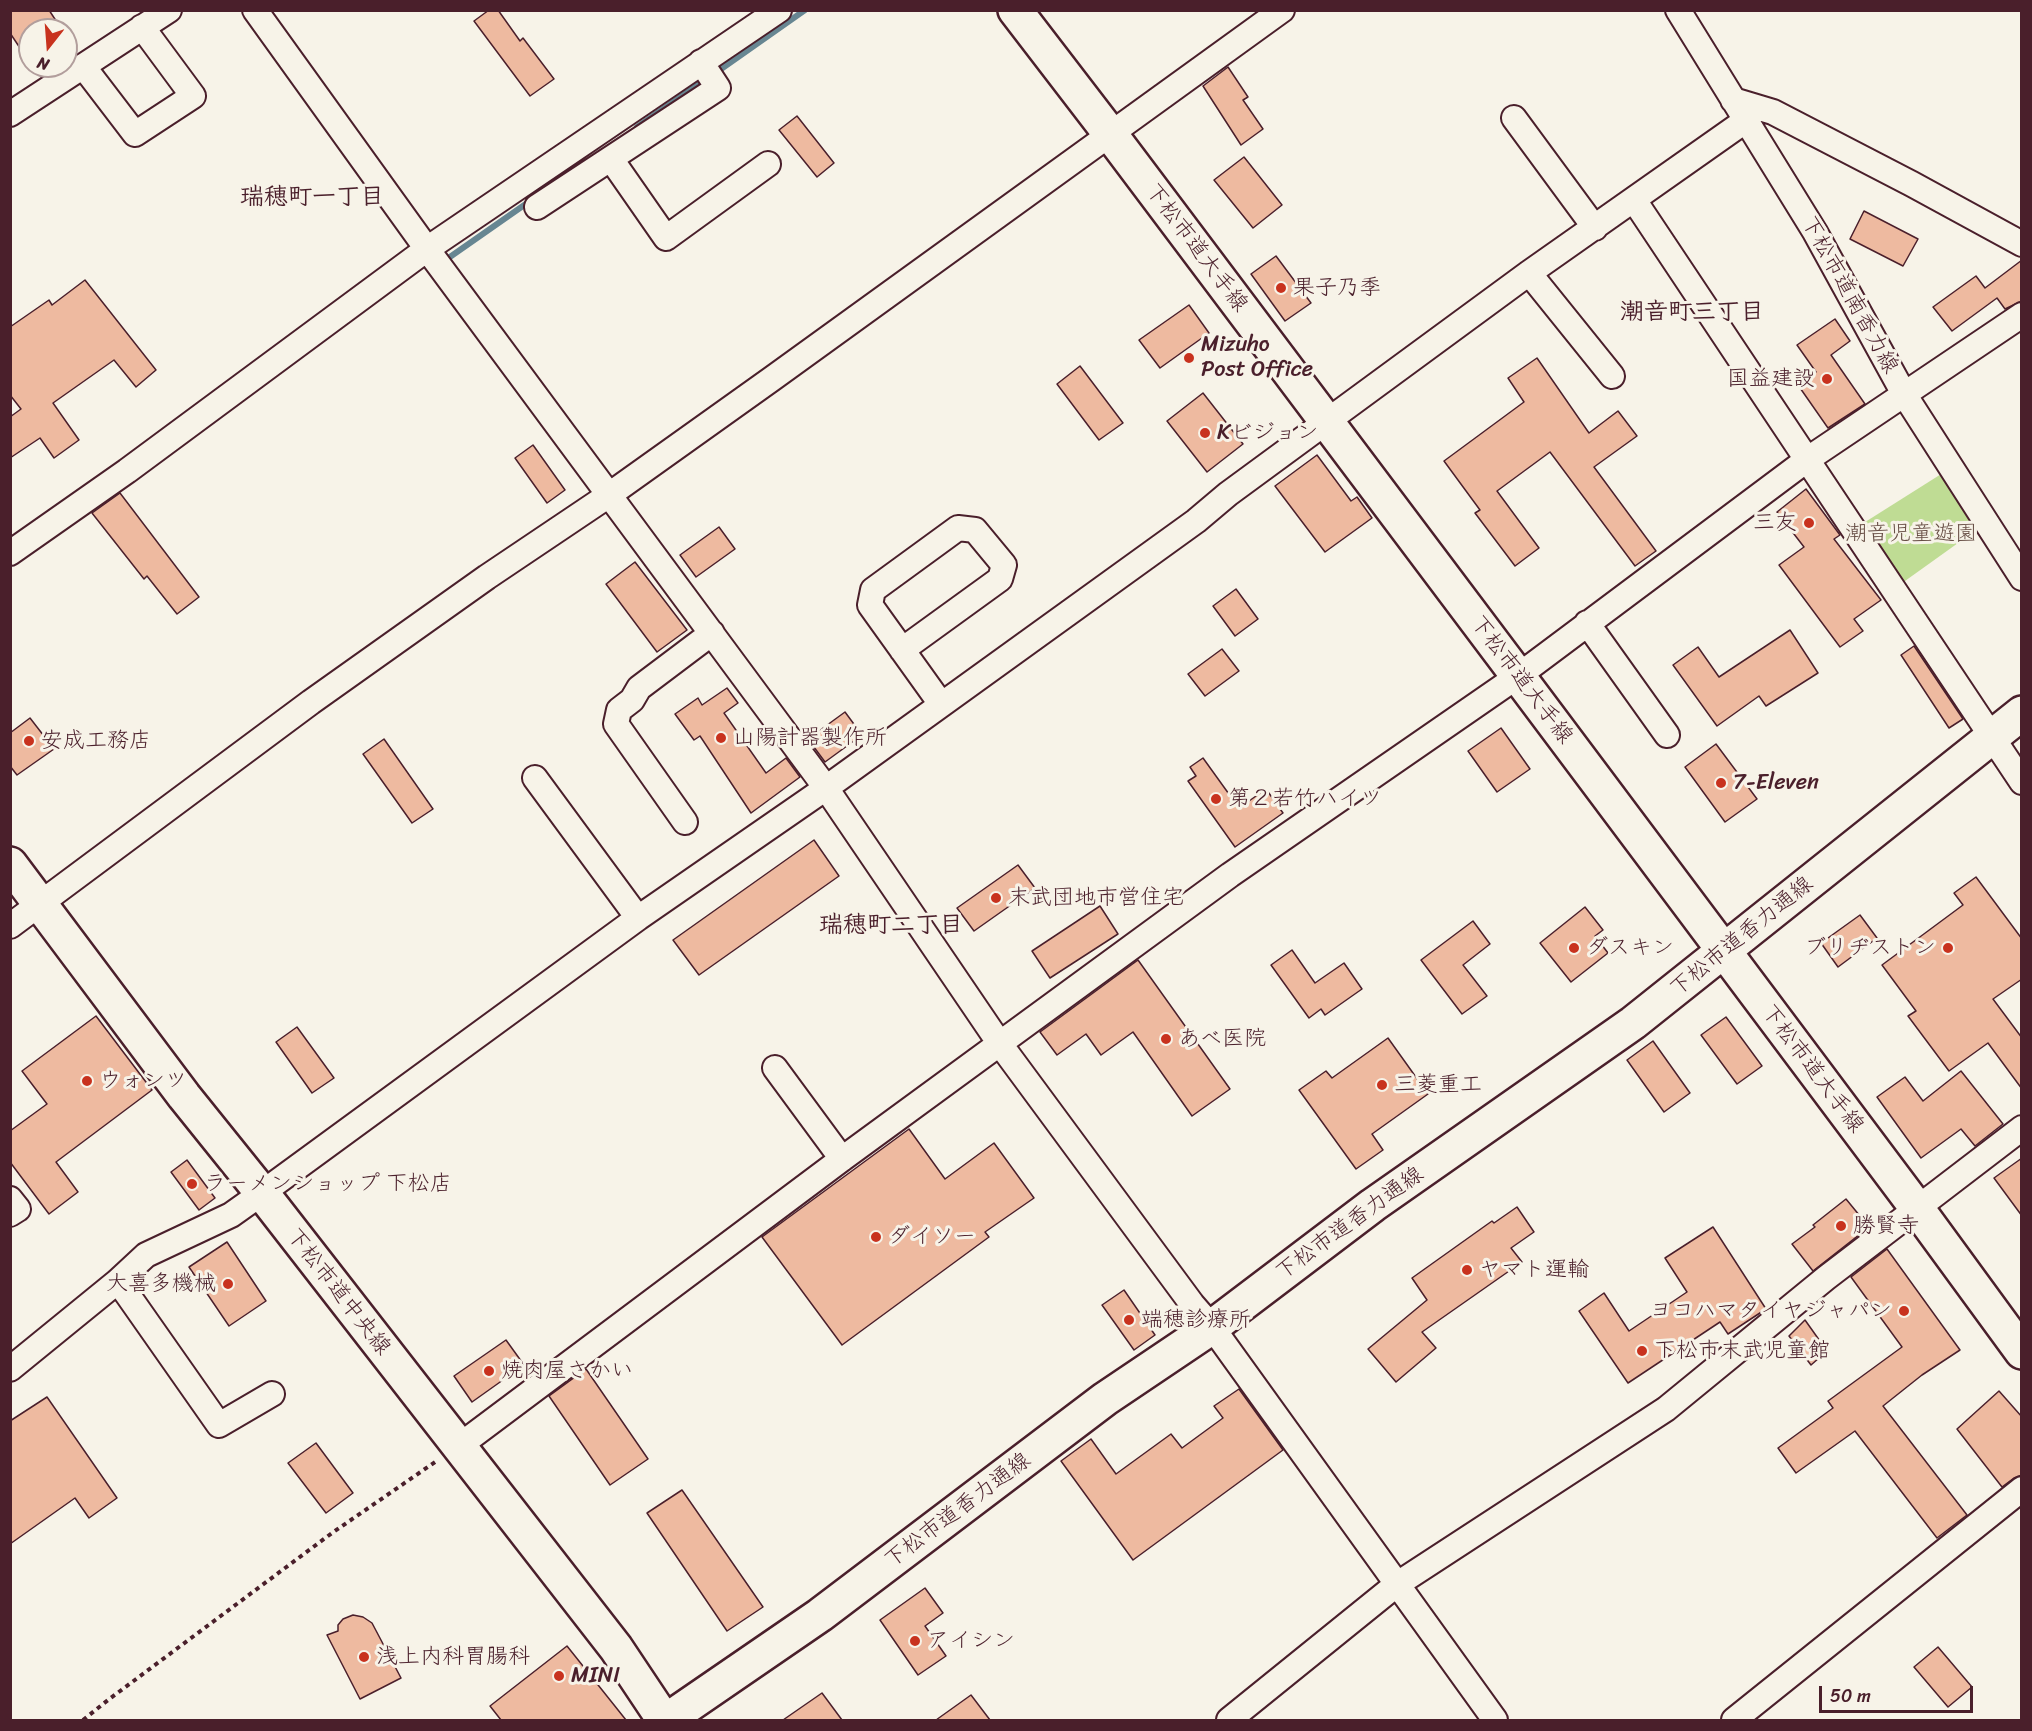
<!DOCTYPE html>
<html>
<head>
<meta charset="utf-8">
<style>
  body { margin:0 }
  #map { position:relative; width:2032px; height:1731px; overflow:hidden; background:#f7f3e8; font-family:Sriracha,sans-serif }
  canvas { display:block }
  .frame { position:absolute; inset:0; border:12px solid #4a1f2b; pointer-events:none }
  .north { position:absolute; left:18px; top:18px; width:60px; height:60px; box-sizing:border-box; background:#f7f3e8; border:2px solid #b29e9c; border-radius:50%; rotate:197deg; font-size:16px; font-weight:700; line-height:24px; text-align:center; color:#4a1f2b }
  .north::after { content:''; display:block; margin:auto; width:21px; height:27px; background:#c8321e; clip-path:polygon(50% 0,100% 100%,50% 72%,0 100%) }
  .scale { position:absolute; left:1819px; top:1686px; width:154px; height:27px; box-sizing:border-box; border:3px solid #4a1f2b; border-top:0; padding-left:8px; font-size:18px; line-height:21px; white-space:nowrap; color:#4a1f2b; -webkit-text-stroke:4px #f7f3e8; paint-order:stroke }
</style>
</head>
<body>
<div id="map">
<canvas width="2032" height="1731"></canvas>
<div class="frame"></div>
<div class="north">N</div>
<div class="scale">50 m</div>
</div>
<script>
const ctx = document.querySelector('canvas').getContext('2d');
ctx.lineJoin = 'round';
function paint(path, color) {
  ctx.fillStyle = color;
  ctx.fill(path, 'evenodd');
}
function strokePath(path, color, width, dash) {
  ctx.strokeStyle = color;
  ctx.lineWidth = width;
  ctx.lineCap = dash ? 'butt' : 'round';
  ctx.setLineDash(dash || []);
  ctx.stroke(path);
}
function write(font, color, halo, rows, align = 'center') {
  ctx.font = font + ' Sriracha,"Klee One",sans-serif';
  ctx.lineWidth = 6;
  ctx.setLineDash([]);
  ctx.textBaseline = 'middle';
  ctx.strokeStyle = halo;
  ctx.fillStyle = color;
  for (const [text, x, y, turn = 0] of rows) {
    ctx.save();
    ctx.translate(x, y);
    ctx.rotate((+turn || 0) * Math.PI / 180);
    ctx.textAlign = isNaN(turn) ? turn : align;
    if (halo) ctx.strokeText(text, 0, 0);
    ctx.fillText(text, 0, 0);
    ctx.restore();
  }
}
const green = new Path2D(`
  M1946 471 1979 528 1898 586 1862 524Z`);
const stream = new Path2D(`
  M714 74 805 10
  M637 127 705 80
  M447 259 530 201`);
const building = new Path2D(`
  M10 10H49L62 30H30V63L10 33Z
  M489 10H498L520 41 523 38 554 79 530 96 474 21Z
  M1228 67 1248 97 1243 100 1263 129 1241 145 1203 86Z
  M797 116 834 163 817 177 779 130Z
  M1244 157 1282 205 1253 228 1214 180Z
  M1864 211 1918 239 1903 266 1850 239Z
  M1276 256 1311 303 1285 321 1251 274Z
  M2022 260V301L2005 309 1997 298 1952 331 1933 307 1976 276 1985 288Z
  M85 280 156 370 136 387 114 360 53 403 79 440 54 458 40 438 10 458V417L21 409 10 395V327L49 300 52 305Z
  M1189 305 1209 333 1160 368 1139 340Z
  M1835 319 1850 341 1831 355 1865 404 1828 428 1798 385 1816 372 1797 345Z
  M1537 358 1589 433 1618 411 1637 436 1594 467 1656 551 1635 566 1550 452 1497 491 1539 548 1515 566 1475 513 1480 510 1444 461 1524 402 1508 378Z
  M1080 366 1123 423 1099 440 1057 384Z
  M1203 393 1243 444 1207 472 1167 421Z
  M533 445 565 490 547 503 515 458Z
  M1317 455 1351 501 1357 497 1372 518 1325 552 1275 486Z
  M1806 489 1840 535 1834 539 1881 600 1854 619 1863 631 1840 647 1779 565 1804 547 1777 512Z
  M120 493 199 597 177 614 147 576 144 579 92 513Z
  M719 527 735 549 696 577 680 555Z
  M635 562 687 630 657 652 606 584Z
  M1236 589 1258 619 1235 636 1213 606Z
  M1790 630 1818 673 1766 706 1759 696 1717 726 1673 665 1698 647 1719 677Z
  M1914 646 1963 719 1949 728 1901 655Z
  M1222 649 1239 671 1205 696 1188 674Z
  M727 688 738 703 724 713 766 773 786 758 800 777 751 813 700 736 694 740 675 714 698 698 702 705Z
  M845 712 862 735 825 762 808 739Z
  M30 718 54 749 17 775 10 766V733Z
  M1501 728 1530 769 1497 792 1468 751Z
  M384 739 433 809 412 823 363 754Z
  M1716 744 1757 799 1725 822 1685 767Z
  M1203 758 1239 808 1266 789 1283 813 1235 847 1188 781 1196 776 1190 767Z
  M814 840 839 876 699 975 673 940Z
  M1018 865 1035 888 974 931 957 908Z
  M1976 877 2022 939V979L1993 999 2022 1038V1089L1988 1043 1949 1071 1908 1016 1916 1011 1882 965 1963 905 1954 893Z
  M1100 906 1118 934 1050 978 1032 951Z
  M1585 907 1603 930 1595 936 1608 953 1571 982 1540 943Z
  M1860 915 1877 938 1838 967 1821 943Z
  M1473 921 1490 944 1463 965 1487 996 1462 1014 1421 960Z
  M1292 950 1315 983 1344 963 1362 989 1325 1015 1321 1009 1309 1018 1271 965Z
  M1138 960 1230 1089 1192 1116 1133 1032 1101 1055 1086 1034 1057 1055 1040 1032Z
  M96 1016 152 1090 56 1162 78 1192 49 1214 10 1162V1131L47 1104 22 1071Z
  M1726 1017 1762 1066 1737 1084 1701 1035Z
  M297 1027 334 1078 312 1093 276 1042Z
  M1388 1038 1428 1094 1372 1134 1383 1150 1356 1169 1299 1090 1326 1071 1332 1078Z
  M1653 1041 1690 1093 1664 1112 1627 1060Z
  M1961 1071 2003 1124 1975 1146 1961 1129 1921 1158 1877 1097 1905 1077 1923 1101Z
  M909 1129 945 1179 994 1143 1034 1198 985 1232 989 1237 842 1345 762 1237Z
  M2022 1158V1216L1994 1178Z
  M187 1160 215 1198 199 1210 171 1172Z
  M1846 1199 1869 1227 1813 1271 1792 1244 1815 1227 1813 1225Z
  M1517 1207 1534 1232 1511 1248 1522 1262 1422 1332 1436 1348 1396 1382 1368 1349 1427 1300 1412 1278 1492 1221 1494 1223Z
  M1713 1227 1766 1309 1728 1334 1720 1322 1628 1383 1579 1311 1604 1293 1629 1331 1687 1292 1665 1258Z
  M227 1242 266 1301 229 1326 189 1267Z
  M1887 1249 1960 1350 1922 1375 1883 1406 1967 1515 1937 1538 1855 1431 1796 1473 1778 1448 1833 1408 1828 1401 1902 1347 1851 1277Z
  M1124 1290 1155 1335 1134 1350 1102 1305Z
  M1805 1320 1827 1351 1811 1365 1789 1336Z
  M506 1340 524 1365 472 1402 454 1376Z
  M586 1369 648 1459 610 1485 549 1396Z
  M1239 1389 1283 1450 1133 1560 1061 1461 1091 1439 1116 1474 1171 1434 1182 1448 1223 1418 1214 1406Z
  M1999 1391 2022 1417V1475L2014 1478 2002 1487 1957 1429Z
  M47 1397 117 1498 89 1518 75 1498 10 1544V1421Z
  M316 1443 353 1493 326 1513 288 1463Z
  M682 1490 763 1607 727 1631 647 1513Z
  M925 1588 943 1613 925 1626 946 1656 918 1675 880 1620Z
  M353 1615 363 1617 372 1623 401 1678 360 1699 327 1635 338 1631V1625L343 1619Z
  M567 1646 626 1720H501L490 1706Z
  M1938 1647 1972 1687 1948 1707 1914 1667Z
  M822 1693 842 1720H783Z
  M971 1695 990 1720H936Z`);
const path = new Path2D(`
  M83 1720 108 1700 332 1533 438 1460`);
const street = new Path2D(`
  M255 10 427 249 826 788 1000 1044 1192 1304 1212 1327 1495 1720
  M1678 10 1815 232 1904 394 2022 578
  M83 66 135 134 193 96 142 27
  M1733 100 1773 112 1912 184 2022 244
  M10 114 169 10
  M1514 118 1595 228
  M611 159 666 238 768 164
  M1634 200 2022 782
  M537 207 718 88 701 62
  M1529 273 1612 376
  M10 553 127 471 427 249 779 10
  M1587 623 1667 735
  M902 650 1000 579 1004 565 975 530 958 528 873 590 870 605 941 704
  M535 778 638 918
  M685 822 616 724 619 710 632 700 639 688 712 633
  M10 926 311 702 487 577 609 495 773 378 1282 10
  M775 1068 842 1159
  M10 1199 18 1209 10 1214
  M118 1281 219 1425 272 1394
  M10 1369 118 1281 146 1255 231 1215 262 1193 638 918 826 788 1196 521 1228 494 1529 273 1745 121
  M459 1446 842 1159 1230 875 1518 676 1808 459 2022 315
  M1229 1720 1396 1585 1666 1409 1826 1278 2022 1128
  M1734 1720 2022 1489`);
const secondary = new Path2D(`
  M1015 10 1111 135 1518 676 1916 1207 2022 1352
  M10 864 184 1096 262 1193 616 1648 664 1720
  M667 1720 820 1615 1105 1399 1212 1327 1373 1205 1633 1023 2022 713`);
const markers = [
  [1281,288,6,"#c8321e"],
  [1189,358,6,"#c8321e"],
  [1827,379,6,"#c8321e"],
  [1205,433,6,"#c8321e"],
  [1809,523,6,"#c8321e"],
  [721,738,6,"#c8321e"],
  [29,741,6,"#c8321e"],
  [1721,783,6,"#c8321e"],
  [1216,799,6,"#c8321e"],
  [996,898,6,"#c8321e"],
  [1574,948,6,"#c8321e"],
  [1948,948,6,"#c8321e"],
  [1166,1039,6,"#c8321e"],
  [87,1081,6,"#c8321e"],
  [1382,1085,6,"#c8321e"],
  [192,1184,6,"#c8321e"],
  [1841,1226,6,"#c8321e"],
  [876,1237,6,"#c8321e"],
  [1467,1270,6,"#c8321e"],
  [228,1284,6,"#c8321e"],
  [1904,1311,6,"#c8321e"],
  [1129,1320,6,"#c8321e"],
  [1642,1351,6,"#c8321e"],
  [489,1371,6,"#c8321e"],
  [915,1641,6,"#c8321e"],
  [364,1657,6,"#c8321e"],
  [559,1676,6,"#c8321e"]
];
const streetNames = [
  ["下松市道大手線",1196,248,53],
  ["下松市道南香力線",1849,295,61],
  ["下松市道大手線",1521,680,53],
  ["下松市道香力通線",1742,937,-39],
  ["下松市道大手線",1812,1069,53],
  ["下松市道香力通線",1350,1224,-36],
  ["下松市道中央線",338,1292,52],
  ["下松市道香力通線",958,1511,-37]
];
const poiNames = [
  ["果子乃季",1293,288],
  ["Mizuho",1201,345],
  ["Post Office",1201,370],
  ["国益建設",1815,379,"right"],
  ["Kビジョン",1217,433],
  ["三友",1797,523,"right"],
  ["山陽計器製作所",733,738],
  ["安成工務店",41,741],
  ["7-Eleven",1733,783],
  ["第２若竹ハイツ",1228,799],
  ["末武団地市営住宅",1008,898],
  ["ダスキン",1586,948],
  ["ブリヂストン",1936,948,"right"],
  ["あべ医院",1178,1039],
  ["ウォンツ",99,1081],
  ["三菱重工",1394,1085],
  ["ラーメンショップ 下松店",204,1184],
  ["勝賢寺",1853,1226],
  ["ダイソー",888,1237],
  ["ヤマト運輸",1479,1270],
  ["大喜多機械",216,1284,"right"],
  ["ヨコハマタイヤジャパン",1892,1311,"right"],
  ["端穂診療所",1141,1320],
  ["下松市末武児童館",1654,1351],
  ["焼肉屋さかい",501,1371],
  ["アイシン",927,1641],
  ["浅上内科胃腸科",376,1657],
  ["MINI",571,1676]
];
const parkNames = [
  ["潮音児童遊園",1911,534]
];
const neighbourhoodNames = [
  ["瑞穂町一丁目",312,198],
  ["潮音町三丁目",1692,313],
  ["瑞穂町二丁目",891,926]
];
paint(green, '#bfdc94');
strokePath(stream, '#678692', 6);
paint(building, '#eebaa0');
strokePath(building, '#4a1f2b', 1.5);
strokePath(street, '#4a1f2b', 28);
strokePath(secondary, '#4a1f2b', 38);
strokePath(path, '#4a1f2b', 4, [4.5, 4.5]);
strokePath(street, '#f7f3e8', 24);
strokePath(secondary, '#f7f3e8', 33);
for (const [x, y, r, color] of markers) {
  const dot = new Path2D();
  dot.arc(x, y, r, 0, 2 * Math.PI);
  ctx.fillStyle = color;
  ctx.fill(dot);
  strokePath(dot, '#f7f3e8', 2);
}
write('22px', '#4a1f2b', '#f7f3e8', streetNames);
write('22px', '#4a1f2b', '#f7f3e8', poiNames, 'left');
write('22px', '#674e45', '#f7f3e8', parkNames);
write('bold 24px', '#4a1f2b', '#f7f3e8', neighbourhoodNames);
</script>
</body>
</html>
